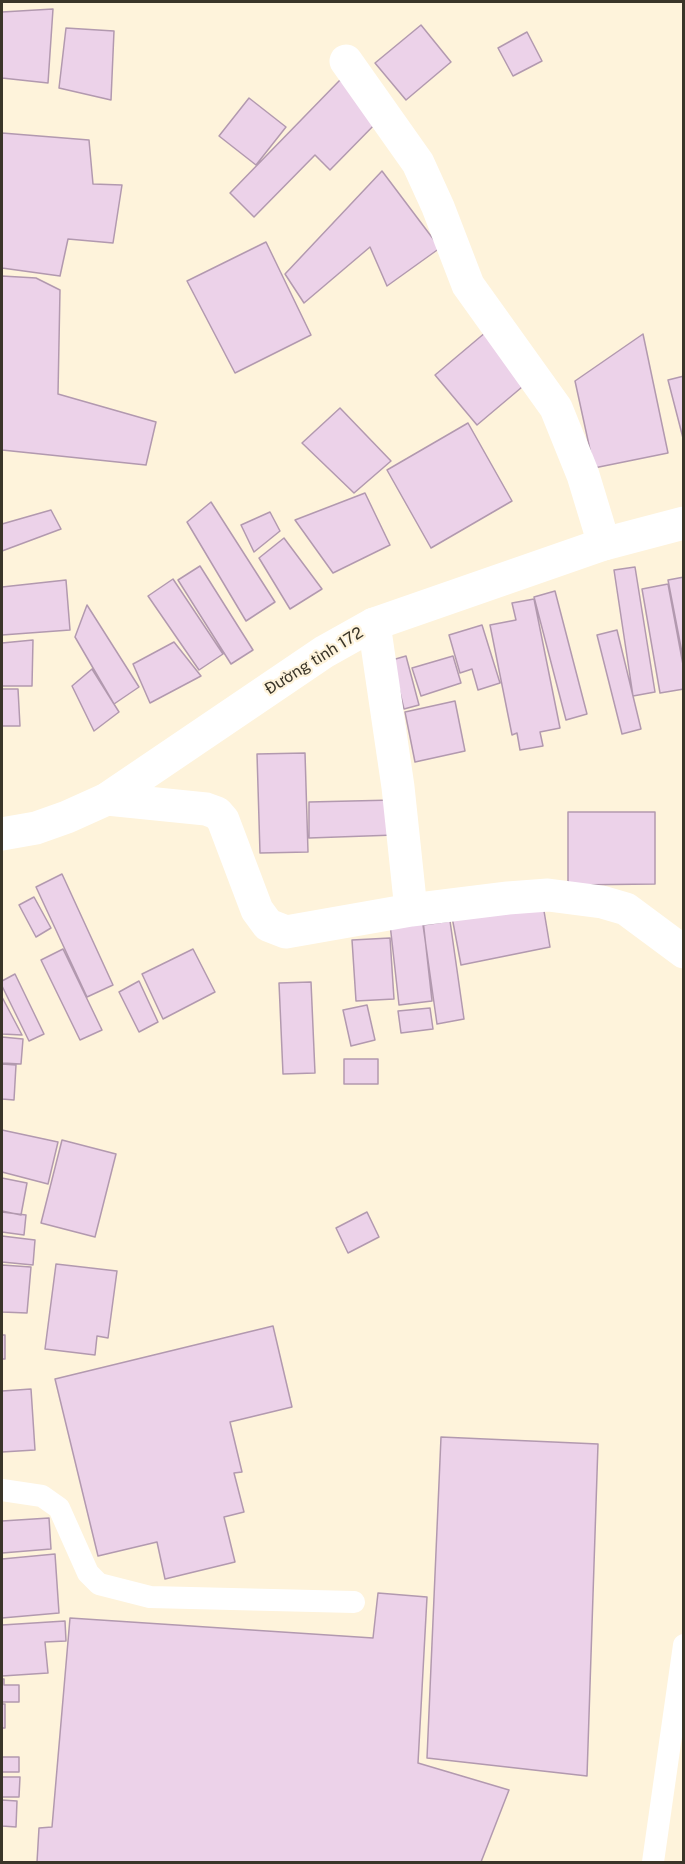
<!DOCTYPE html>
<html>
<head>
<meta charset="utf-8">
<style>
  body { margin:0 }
  #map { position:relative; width:685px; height:1864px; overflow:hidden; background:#fef3db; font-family:"Public Sans",sans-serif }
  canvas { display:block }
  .frame { position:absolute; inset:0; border:3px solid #3a3529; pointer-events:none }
</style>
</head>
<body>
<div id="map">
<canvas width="685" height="1864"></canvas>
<div class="frame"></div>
</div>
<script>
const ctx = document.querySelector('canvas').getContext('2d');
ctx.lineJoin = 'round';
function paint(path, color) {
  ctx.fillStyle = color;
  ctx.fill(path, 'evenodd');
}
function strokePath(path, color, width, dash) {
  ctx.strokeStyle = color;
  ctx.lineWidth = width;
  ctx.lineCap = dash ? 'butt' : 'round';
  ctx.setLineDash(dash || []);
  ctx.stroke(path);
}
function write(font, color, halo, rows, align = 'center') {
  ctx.font = font + ' "Public Sans",sans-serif';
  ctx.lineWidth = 4.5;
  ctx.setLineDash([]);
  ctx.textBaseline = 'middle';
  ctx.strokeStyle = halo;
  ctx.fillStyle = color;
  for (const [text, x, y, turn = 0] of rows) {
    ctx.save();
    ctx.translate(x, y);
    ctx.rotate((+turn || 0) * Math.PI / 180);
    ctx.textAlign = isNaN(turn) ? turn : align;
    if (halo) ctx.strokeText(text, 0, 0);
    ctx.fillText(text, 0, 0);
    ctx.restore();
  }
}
const building = new Path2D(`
  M53 9 48 83 2 78V12Z
  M421 25 451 62 406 100 375 63Z
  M66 28 114 31 111 100 59 88Z
  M527 32 542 61 513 76 498 48Z
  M340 80 380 119 330 170 315 155 254 217 230 193Z
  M249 98 286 127 256 165 219 136Z
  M2 133 89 140 93 184 122 185 113 243 68 239 60 276 2 268Z
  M382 171 440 248 387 286 370 247 304 303 285 274Z
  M266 242 311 335 235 373 187 281Z
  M2 276 36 278 60 290 58 394 156 422 146 465 2 450Z
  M486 332 528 382 477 425 435 375Z
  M643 334 668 453 594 468 575 381Z
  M684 376V442L668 380Z
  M340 408 391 461 354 493 302 443Z
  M468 423 512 501 431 548 387 470Z
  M365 493 390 545 333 573 295 520Z
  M211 502 275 602 246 621 187 522Z
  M51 510 61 529 2 551V524Z
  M270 512 280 531 254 552 241 525Z
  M284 538 322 589 290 609 259 558Z
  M200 566 253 650 231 664 178 580Z
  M635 567 655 692 633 696 614 570Z
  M684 577V663L668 580Z
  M173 579 223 654 199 670 148 596Z
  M66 580 70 630 2 635V587Z
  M668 584 684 670V689L660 693 642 589Z
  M555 591 587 714 566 720 534 597Z
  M534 599 560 728 540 732 543 746 520 750 517 733 512 735 490 625 516 620 512 603Z
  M87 605 139 687 114 704 75 637Z
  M482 625 500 683 478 690 472 669 460 673 449 635Z
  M617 630 641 729 622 734 597 635Z
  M33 640 32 686H2V643Z
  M174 642 201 676 150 703 133 664Z
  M406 656 419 705 404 709 392 660Z
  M453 656 461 683 421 696 412 668Z
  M92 669 119 712 94 731 72 686Z
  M2 689H18L20 726H2Z
  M455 701 465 751 415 762 405 712Z
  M305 753 308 852 260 853 257 754Z
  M394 800 395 835 309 838V802Z
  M568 812H655V884L568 885Z
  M62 874 113 985 87 997 36 887Z
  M34 897 51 928 36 937 19 905Z
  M542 899 550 947 461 965 452 917Z
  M423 920 432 1001 399 1005 390 924Z
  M450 921 464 1019 437 1024 423 925Z
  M390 938 394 999 356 1001 352 940Z
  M63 949 102 1030 80 1040 41 960Z
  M193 949 215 992 163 1019 142 974Z
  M15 974 44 1034 29 1041 2 986V981Z
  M139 981 158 1022 139 1032 119 992Z
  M311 982 315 1073 283 1074 279 983Z
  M2 997 22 1035 2 1034Z
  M367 1005 375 1040 351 1046 343 1010Z
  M430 1008 433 1029 401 1033 398 1011Z
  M2 1037 23 1039 21 1064 2 1063Z
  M344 1059H378V1084H344Z
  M2 1064 16 1065 14 1100 2 1099Z
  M2 1130 58 1142 48 1184 2 1172Z
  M62 1140 116 1154 95 1237 41 1223Z
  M2 1178 27 1183 21 1215 2 1211Z
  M2 1212 26 1215 24 1235 2 1232Z
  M367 1212 379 1237 348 1253 336 1228Z
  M2 1236 35 1240 33 1265 2 1262Z
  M56 1264 117 1271 108 1338 97 1336 95 1355 45 1349Z
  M2 1265 31 1267 27 1313 2 1312Z
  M273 1326 292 1407 230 1422 242 1472 234 1473 244 1512 224 1517 235 1562 165 1579 157 1542 98 1556 55 1379Z
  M2 1335H5V1359H2Z
  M31 1389 35 1450 2 1452V1391Z
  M441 1437 598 1444 587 1776 427 1758Z
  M49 1518 51 1549 2 1553V1521Z
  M55 1554 59 1613 2 1618V1559Z
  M378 1593 427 1597 418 1763 509 1790 481 1862H37L39 1828 52 1827 70 1618 373 1638Z
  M65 1621 66 1641 45 1642 48 1673 2 1676V1625Z
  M2 1679H4V1685H19V1702H2Z
  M2 1704H5V1728H2Z
  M2 1757H19V1772H2Z
  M2 1777H20L19 1797H2Z
  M2 1800 17 1801 16 1827 2 1826Z`);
const lane = new Path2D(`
  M2 1490 42 1496 59 1508 88 1573 99 1584 150 1597 354 1602
  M653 1862 684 1645`);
const street = new Path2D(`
  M346 61 418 163 438 207 468 285 556 408 583 475 604 544
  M374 624 398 787 411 910
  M107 799 206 809 217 813 223 820 257 910 268 925 286 932 411 910 508 898 548 895 602 902 626 909 684 952`);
const secondary = new Path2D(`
  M2 834 36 828 67 817 107 799 324 652 374 624 604 544 684 523`);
const streetNames = [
  ["Đường tỉnh 172",314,661,-32]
];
paint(building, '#ecd2e9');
strokePath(building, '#b299af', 1.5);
strokePath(lane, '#fff', 22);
strokePath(street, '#fff', 33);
strokePath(secondary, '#fff', 33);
write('16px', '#3a3529', '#fef3db', streetNames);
</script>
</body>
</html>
